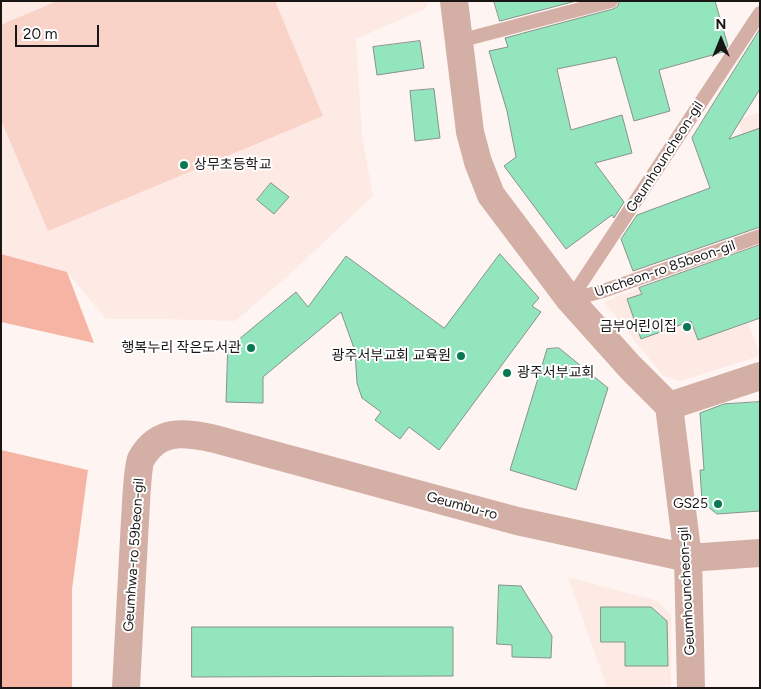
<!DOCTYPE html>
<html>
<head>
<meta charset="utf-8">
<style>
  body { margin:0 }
  #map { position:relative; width:761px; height:689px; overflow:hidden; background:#fef5f3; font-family:Figtree,sans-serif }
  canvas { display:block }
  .frame { position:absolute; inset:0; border:2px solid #1a1615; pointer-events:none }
  .north { position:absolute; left:696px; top:15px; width:50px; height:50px; -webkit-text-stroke:4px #fff; paint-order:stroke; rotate:0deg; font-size:14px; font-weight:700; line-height:20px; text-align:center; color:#1a1615 }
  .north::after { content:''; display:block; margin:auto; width:18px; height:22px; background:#1a1615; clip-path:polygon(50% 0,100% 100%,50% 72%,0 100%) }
  .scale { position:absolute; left:15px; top:25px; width:84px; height:22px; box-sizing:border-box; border:2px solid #1a1615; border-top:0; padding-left:6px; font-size:15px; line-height:18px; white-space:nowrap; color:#1a1615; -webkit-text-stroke:4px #fff; paint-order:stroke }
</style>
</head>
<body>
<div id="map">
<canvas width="761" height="689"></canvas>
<div class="frame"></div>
<div class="north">N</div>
<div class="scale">20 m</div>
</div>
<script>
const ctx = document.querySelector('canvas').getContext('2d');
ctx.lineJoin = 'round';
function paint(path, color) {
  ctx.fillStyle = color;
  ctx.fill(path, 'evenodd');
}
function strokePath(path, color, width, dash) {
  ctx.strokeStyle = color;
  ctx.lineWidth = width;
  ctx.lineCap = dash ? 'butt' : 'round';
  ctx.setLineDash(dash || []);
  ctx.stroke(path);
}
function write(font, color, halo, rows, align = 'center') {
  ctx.font = font + ' Figtree,"Noto Sans KR",sans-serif';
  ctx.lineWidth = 4;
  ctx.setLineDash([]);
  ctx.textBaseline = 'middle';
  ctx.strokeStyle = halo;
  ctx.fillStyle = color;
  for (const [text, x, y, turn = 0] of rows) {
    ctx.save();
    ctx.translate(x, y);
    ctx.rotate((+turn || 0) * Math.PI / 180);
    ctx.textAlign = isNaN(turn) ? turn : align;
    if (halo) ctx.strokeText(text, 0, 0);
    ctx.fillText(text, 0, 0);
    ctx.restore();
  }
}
const built = new Path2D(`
  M1 1H429V2L425 9 356 39 362 135 373 196 288 276 235 321 158 319H106L67 272 1 254Z
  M760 112V180L737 120Z
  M721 257 760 353V356L680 381 663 376 604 302Z
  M568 577 658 601 671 614V688H607Z`);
const green = new Path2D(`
  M57 1H275L323 116 48 231 1 120V25Z`);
const forest = new Path2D(`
  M1 254 67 272 94 343 1 322Z
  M1 450 88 470 72 589V688H1Z`);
const building = new Path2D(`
  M494 1H576L500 21Z
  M620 1H715L728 46 723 52 659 70 670 111 634 121 616 57 557 69 571 130 622 115 632 153 595 163 624 202 614 218 612 215 566 249 504 166 516 157 507 111 489 51 508 47 505 38 613 9 617 7Z
  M760 29V89L729 139 760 128V227L633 271 621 239 637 215 710 188 692 138Z
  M420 41 424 68 377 75 373 47Z
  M434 89 440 138 415 141 410 91Z
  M271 183 289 197 274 214 257 200Z
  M760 245V318L698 340 691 321 641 339 627 299 642 294 639 288Z
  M500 254 539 298 532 306 541 312 439 450 409 427 400 439 375 420 381 412 362 398 357 383 355 351 341 312 263 377V403L226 402 228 340H238L296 292 308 307 346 256 444 328Z
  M559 348 608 388 576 490 510 470 547 349Z
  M760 402V511L717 514 702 502 700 470H704L700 413 724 404Z
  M499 585 521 586 552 636 551 658 512 657V645L497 644Z
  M601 607H651L667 621 668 666H625V642H601Z
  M192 627H453V676L192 677Z`);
const service = new Path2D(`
  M459 41 611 1
  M570 300 760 13
  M570 300 603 291 760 236`);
const minor = new Path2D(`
  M454 1 470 132 478 162 491 195 570 300 630 367 669 406 688 558 691 688
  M669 406 760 376
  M126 688C129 632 132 576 135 520 136 508 137 468 141 459 159 427 186 433 215 439L517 521 688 558 760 553`);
const markers = [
  [184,165,5,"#097752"],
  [687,327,5,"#097752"],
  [251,348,5,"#097752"],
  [461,356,5,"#097752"],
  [507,373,5,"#097752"],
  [718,504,5,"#097752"]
];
const streetNames = [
  ["Geumhouncheon-gil",665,157,-57],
  ["Uncheon-ro 85beon-gil",665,269,-19],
  ["Geumbu-ro",462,506,15],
  ["Geumhwa-ro 59beon-gil",134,555,-86],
  ["Geumhouncheon-gil",687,591,-93]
];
const poiNames = [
  ["상무초등학교",194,165,"left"],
  ["금부어린이집",677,327],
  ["행복누리 작은도서관",241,348],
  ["광주서부교회 교육원",451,356],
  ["광주서부교회",517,373,"left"],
  ["GS25",708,504]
];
paint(built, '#feeae5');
paint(green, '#f9d2c8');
paint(forest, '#f6b5a4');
paint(building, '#92e5bc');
strokePath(building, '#88918c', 1);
strokePath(service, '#d4afa6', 14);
strokePath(minor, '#d4afa6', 28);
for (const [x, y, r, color] of markers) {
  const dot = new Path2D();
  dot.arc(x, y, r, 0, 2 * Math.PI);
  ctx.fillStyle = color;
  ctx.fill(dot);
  strokePath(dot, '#fff', 2);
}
write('14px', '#1a1615', '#fff', streetNames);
write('14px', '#1a1615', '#fff', poiNames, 'right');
</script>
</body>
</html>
